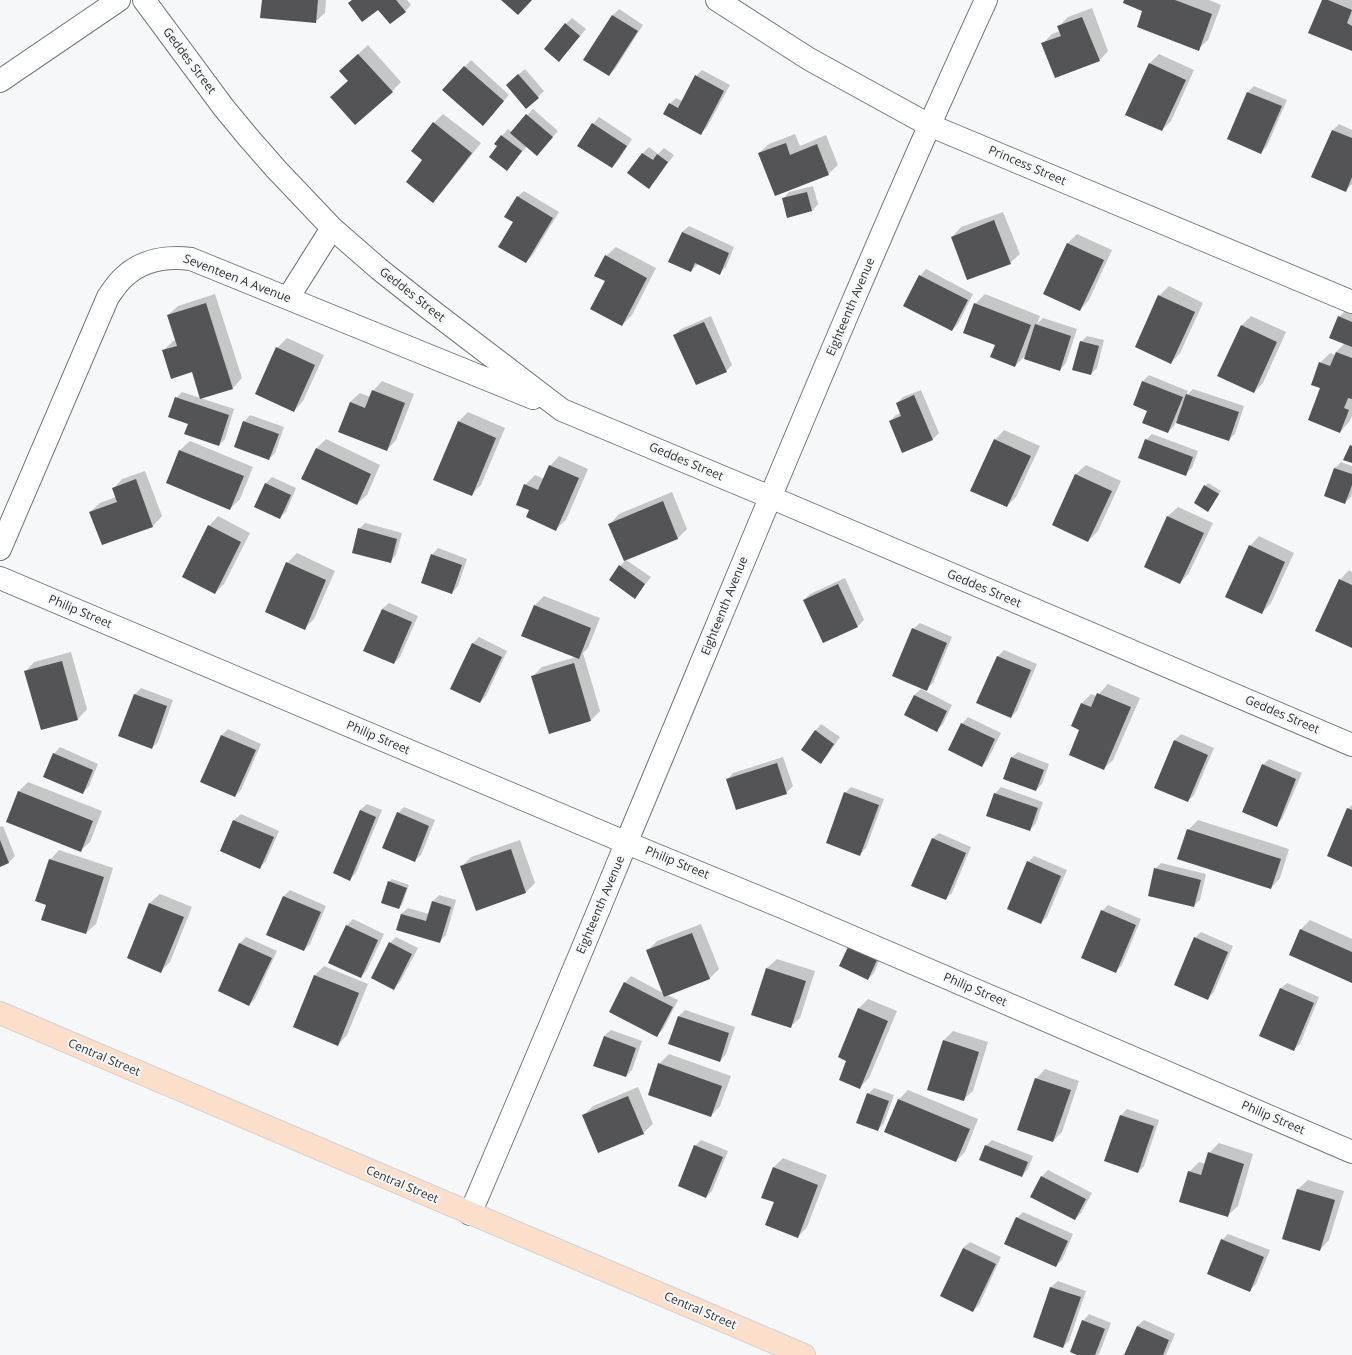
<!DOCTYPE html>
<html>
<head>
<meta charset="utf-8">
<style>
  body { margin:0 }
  canvas { display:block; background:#f6f7f8 }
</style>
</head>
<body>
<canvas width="1352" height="1355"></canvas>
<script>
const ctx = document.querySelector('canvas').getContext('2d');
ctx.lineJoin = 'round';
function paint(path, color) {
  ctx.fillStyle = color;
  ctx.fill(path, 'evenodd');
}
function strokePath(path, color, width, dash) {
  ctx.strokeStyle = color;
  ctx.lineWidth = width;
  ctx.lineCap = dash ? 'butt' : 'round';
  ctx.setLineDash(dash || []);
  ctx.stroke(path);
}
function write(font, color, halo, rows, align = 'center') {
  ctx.font = font + ' "Open Sans",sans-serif';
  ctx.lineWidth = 4;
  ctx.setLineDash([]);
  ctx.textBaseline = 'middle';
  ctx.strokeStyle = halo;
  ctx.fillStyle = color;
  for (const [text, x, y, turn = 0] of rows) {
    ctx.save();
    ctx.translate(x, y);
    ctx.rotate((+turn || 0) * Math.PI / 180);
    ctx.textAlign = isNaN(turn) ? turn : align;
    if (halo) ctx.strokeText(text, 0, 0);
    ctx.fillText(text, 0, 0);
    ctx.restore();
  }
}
const shadow = new Path2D(`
  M263 0H326L325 13 315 22Z
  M353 0H407L411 5 405 11 378 8Z
  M1125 0H1209L1221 5 1208 40 1198 49 1144 10Z
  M1323 0H1352V50Z
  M1092 8 1108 51 1099 61 1042 44 1052 34 1060 31 1059 26 1068 17Z
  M619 9 643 25 615 69 609 75 585 59 613 15Z
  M572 18 586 29 559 61 566 24Z
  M368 45 401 82 392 91 341 87 349 80 340 71Z
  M1159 54 1194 70 1171 121 1162 130 1150 63Z
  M471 60 509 95 489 118 444 90Z
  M525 69 544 91 538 97 513 79Z
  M702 70 730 85 707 127 701 133 670 104 676 98 682 101 696 76Z
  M1254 86 1287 100 1267 146 1261 153 1228 139 1248 92Z
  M533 109 558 131 543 148 527 146 507 170 498 146 495 144 508 129 512 132Z
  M443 114 481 143 442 192 433 202 424 160 434 123Z
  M599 117 632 139 618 161 612 167 593 124Z
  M1339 124 1352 130V184L1345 191 1313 177 1333 130Z
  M795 134 800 146 826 135 838 165 828 174 759 153 769 144Z
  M649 147 658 154 664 148 674 155 655 181 649 188 629 173 643 153Z
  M813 186 818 204 812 211 787 217 783 199 789 192Z
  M524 191 559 212 532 256 526 262 515 222 517 197Z
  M1003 212 1020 254 1010 263 952 237 961 227Z
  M689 226 734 247 726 267 719 273 698 264 691 271 682 232Z
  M1077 234 1112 250 1089 300 1080 310 1068 243Z
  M616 247 656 268 632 315 622 325 606 256Z
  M926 269 973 294 958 324 952 330 920 276Z
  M1169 286 1203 303 1180 353 1171 363 1159 296Z
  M215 294 242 378 233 388 192 371 163 351 173 341 176 340 168 315 178 306Z
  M985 294 1040 316 1037 324 1043 318 1077 329 1066 363 1060 370 1027 354 1015 366 996 345 975 304Z
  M1345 311 1352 313V416L1349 422 1340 432 1321 388 1320 363 1330 353 1335 355 1336 352 1345 343 1339 317Z
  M711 316 732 365 726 371 675 335 681 329Z
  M1251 316 1286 332 1263 383 1254 392 1242 325Z
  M1087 336 1104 340 1097 368 1091 374 1081 342Z
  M287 338 324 355 303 401 294 411 277 348Z
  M1149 375 1188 391 1186 396 1193 389 1244 406 1235 434 1228 440 1178 417 1174 426 1168 432 1148 410 1134 404 1143 381Z
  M382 381 414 394 396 440 387 450 350 402 360 393 370 397 373 391Z
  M921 390 939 433 933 439 890 421 896 415 901 413 897 403 903 397Z
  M182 392 234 409 225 439 219 445 189 423 176 398Z
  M468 412 505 428 481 485 471 495 435 479 459 421Z
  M250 415 284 427 275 453 269 459 244 422Z
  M1004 430 1040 446 1016 497 1007 506 995 440Z
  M1152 434 1198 451 1192 468 1185 474 1146 440Z
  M326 439 380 465 367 495 357 504 316 449Z
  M190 441 253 467 240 499 230 509 167 483 180 450Z
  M559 456 588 469 566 520 556 529 530 510 525 485 535 475 544 479 550 466Z
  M1341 462 1352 466V493L1351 497 1344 503 1325 496 1335 468Z
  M1086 465 1121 481 1098 531 1088 541 1053 525 1076 474Z
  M145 471 162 516 153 526 102 544 90 512 100 503 116 497 113 489 122 479Z
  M272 477 296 488 286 512 279 518 255 507 266 483Z
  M1208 483 1221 491 1208 511 1205 486Z
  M672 492 687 529 678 538 626 560 651 577 635 597 620 566 625 561 610 524 619 514Z
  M1178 507 1213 523 1189 573 1180 583 1145 567 1168 516Z
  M218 516 250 533 224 584 215 593 209 526Z
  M365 523 402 533 396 555 390 562 359 529Z
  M1259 536 1294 553 1271 603 1262 613 1250 546Z
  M438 548 467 559 458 586 452 593 432 555Z
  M297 553 335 571 314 619 304 629 287 563Z
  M1349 570 1352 572V646L1340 580Z
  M845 578 864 620 858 626 804 600 810 594Z
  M544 596 600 618 588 648 583 653 600 711 591 720 550 732 533 676 542 667 576 657 523 635 535 605Z
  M389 603 418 616 400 657 394 663 382 609Z
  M920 623 952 637 933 683 926 689 913 629Z
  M479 637 507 651 486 696 480 702 473 643Z
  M1004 650 1037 664 1017 711 1011 717 998 656Z
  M71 652 87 709 78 719 42 729 25 672 34 662Z
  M1108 684 1140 698 1113 760 1103 769 1081 729 1072 726 1082 703 1091 694 1097 696Z
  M141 688 173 700 158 742 152 748 119 736 135 694Z
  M921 689 952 705 943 724 937 730 914 695Z
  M968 717 1001 733 988 759 982 766 962 724Z
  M821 724 840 737 827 756 820 762 815 731Z
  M228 729 261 744 241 790 235 796 222 735Z
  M1181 734 1214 748 1194 795 1188 801 1175 740Z
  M60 747 98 764 89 786 83 793 54 754Z
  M1018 752 1049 764 1042 784 1036 790 1011 758Z
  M783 757 793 786 786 793 727 780 733 773Z
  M1269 759 1302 773 1282 819 1276 825 1263 765Z
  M28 782 102 811 90 842 80 851 7 822 19 791Z
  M851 787 884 799 866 848 860 854 845 793Z
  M1001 787 1043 802 1036 823 1030 830 995 794Z
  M367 804 382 810 356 873 350 879 334 873 360 810Z
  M1352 805V866L1348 809Z
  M404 807 435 820 421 855 414 861 398 813Z
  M241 814 279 831 266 861 260 867 221 851 234 820Z
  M1198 820 1289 849 1280 878 1271 888 1188 830Z
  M3 826 15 856 9 862 0 866V827Z
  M939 833 971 847 952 893 945 899 932 839Z
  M520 840 535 883 526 892 477 909 461 867 471 857Z
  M59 850 113 868 96 924 86 933 47 904 50 860Z
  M1034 856 1067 870 1047 917 1041 923 1028 862Z
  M1161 863 1206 874 1200 900 1194 906 1155 869Z
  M392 879 409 885 402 905 399 908 389 882Z
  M290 890 326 906 310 944 304 950 267 934 284 896Z
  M160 894 192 907 170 962 161 971 128 958 150 903Z
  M439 895 456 900 446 935 439 942 397 929 401 914 408 908 429 914 433 901Z
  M1108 905 1141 919 1122 965 1115 972 1102 911Z
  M353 919 384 934 367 970 361 977 330 962 347 925Z
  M1310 920 1352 939V982L1300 930Z
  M701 924 719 969 709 979 667 995 678 1000 663 1029 657 1036 610 1012 625 983 631 976 663 993 647 951 657 941Z
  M1201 932 1233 946 1214 992 1208 998 1195 938Z
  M246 937 277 951 255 999 249 1005 219 991 240 943Z
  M396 937 418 948 400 982 394 988 390 943Z
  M848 948 882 954 874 973 868 979Z
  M777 959 815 971 800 1018 790 1027 752 1014 767 968Z
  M324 966 368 984 347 1035 338 1045 294 1027 315 975Z
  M1287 983 1319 997 1300 1044 1293 1050 1280 989Z
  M868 999 897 1011 869 1078 860 1087 848 1060 858 1009Z
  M685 1010 735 1027 726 1054 720 1061 679 1016Z
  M611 1030 642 1041 632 1070 626 1076 604 1036Z
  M953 1031 988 1042 973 1091 963 1100 928 1089 944 1040Z
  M669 1054 731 1076 720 1106 711 1116 659 1064Z
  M1045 1069 1079 1081 1062 1132 1053 1141 1036 1079Z
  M638 1087 653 1124 643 1133 584 1115 593 1106Z
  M874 1088 894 1095 884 1123 878 1130 868 1094Z
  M908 1090 978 1119 965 1152 956 1161 899 1099Z
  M1127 1109 1159 1120 1144 1166 1138 1172 1121 1115Z
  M701 1140 728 1151 712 1191 706 1197 695 1146Z
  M992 1140 1033 1156 1028 1169 1022 1176 986 1146Z
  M1219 1143 1253 1154 1238 1206 1228 1215 1189 1172 1199 1162 1206 1164 1209 1153Z
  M783 1158 827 1175 807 1227 798 1237 775 1202 773 1168Z
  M1048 1170 1092 1193 1081 1213 1075 1219 1031 1196 1042 1176Z
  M1308 1180 1344 1191 1329 1240 1320 1250 1283 1238 1298 1189Z
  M1023 1212 1073 1234 1062 1260 1056 1266 1017 1218Z
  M1228 1234 1270 1250 1256 1284 1250 1290 1222 1240Z
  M970 1242 1001 1257 979 1305 973 1311 963 1248Z
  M1058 1281 1086 1291 1069 1341 1063 1347 1034 1337 1051 1287Z
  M1089 1314 1111 1323 1099 1354 1097 1355H1080L1083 1321Z
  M1144 1320 1175 1334 1166 1355H1125L1137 1326Z`);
const building = new Path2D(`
  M262 0H318L316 23 260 18Z
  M352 0H396L406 12 390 24 378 10 362 22 348 3Z
  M501 0H532L518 15Z
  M1124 0H1175L1212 14 1199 51 1137 27 1142 11 1123 3Z
  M1322 0H1328L1352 10 1347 23 1352 26V51L1308 33Z
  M612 15 638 31 609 76 583 60Z
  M1082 17 1100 61 1055 78 1041 43 1061 36 1057 26Z
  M565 23 580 36 559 62 544 49Z
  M358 54 393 92 355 125 330 97 348 81 339 71Z
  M1149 63 1186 80 1162 131 1125 115Z
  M464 66 504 101 483 126 442 90Z
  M518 74 539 98 526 109 506 85Z
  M695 75 724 91 701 135 663 114 669 103 678 108Z
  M1247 92 1282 106 1261 154 1227 139Z
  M526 114 553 137 537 156 510 133Z
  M433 122 472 153 433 203 406 182 422 160 411 151Z
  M592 123 627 146 612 168 577 146Z
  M1332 130 1352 138V177L1346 192 1311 177Z
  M501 135 522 151 507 171 489 157 497 146 494 144Z
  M786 143 790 155 817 144 829 175 775 196 758 153Z
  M642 153 653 160 657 154 668 162 649 189 627 173Z
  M807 192 812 211 787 218 782 198Z
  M517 196 553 218 526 263 498 247 513 222 504 217Z
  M994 220 1011 264 967 280 951 237Z
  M682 232 729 253 720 275 695 263 691 272 668 262Z
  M1067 243 1104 260 1080 311 1043 294Z
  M605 255 647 278 622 326 590 309 605 281 594 276Z
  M919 275 968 300 952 331 903 306Z
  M1158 295 1195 312 1171 364 1135 347Z
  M206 303 233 389 200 399 192 372 171 379 162 350 177 346 167 315Z
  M974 303 1031 325 1015 367 990 357 995 345 963 333Z
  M1338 316 1352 322V347L1329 338Z
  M704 322 727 372 696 385 673 335Z
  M1035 324 1071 336 1060 371 1024 359Z
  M1241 325 1277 342 1254 393 1217 376Z
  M1080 341 1099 346 1091 375 1072 370Z
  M276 347 315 365 294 412 255 394Z
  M1336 352 1352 358V399L1348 398 1344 408 1349 410 1340 433 1308 420 1320 388 1311 385 1319 362 1330 366Z
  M1142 381 1183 397 1168 433 1142 423 1147 411 1133 405Z
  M372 390 405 403 387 451 338 432 350 402 365 408Z
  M1186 394 1239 412 1229 441 1176 423Z
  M914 395 933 440 902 453 889 421 901 416 896 403Z
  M175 397 229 415 219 446 184 434 188 424 168 417Z
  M243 421 279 434 269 460 234 447Z
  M458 421 496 438 472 496 433 480Z
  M994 439 1031 456 1007 507 970 491Z
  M1145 439 1193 457 1186 476 1138 458Z
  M1350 445 1352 446V463L1343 460Z
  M316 448 371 474 357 505 301 479Z
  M179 450 244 476 230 510 166 483Z
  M549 465 579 478 556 531 526 517 529 510 516 505 524 484 538 490Z
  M1334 468 1352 474V485L1345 504 1324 496Z
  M1075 474 1112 491 1088 542 1052 525Z
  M136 479 153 527 102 545 89 512 117 502 112 488Z
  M265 483 291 495 280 519 254 507Z
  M1204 485 1219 494 1208 512 1194 503Z
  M663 501 678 539 624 561 608 524Z
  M1167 516 1204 533 1180 584 1144 567Z
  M208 525 241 542 215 594 182 577Z
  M358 528 397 539 391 563 352 553Z
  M1249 545 1285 562 1262 614 1225 597Z
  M431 554 462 565 452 594 421 583Z
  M286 562 326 580 305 630 265 612Z
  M619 565 645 584 635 599 609 580Z
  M1339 579 1352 585V648L1315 631Z
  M838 584 858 627 823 643 803 600Z
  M534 605 591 628 579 659 521 636Z
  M382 609 412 622 394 664 363 651Z
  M912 628 947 643 927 691 892 676Z
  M472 643 502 657 480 703 450 689Z
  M997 656 1031 670 1011 718 976 703Z
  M62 661 78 720 41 730 24 671Z
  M574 663 591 721 549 734 531 676Z
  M1097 693 1131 707 1104 770 1069 755 1079 730 1071 726 1081 703 1091 707Z
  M134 694 167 706 152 749 118 736Z
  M914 695 947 711 937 732 904 715Z
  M961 723 995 739 982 767 948 750Z
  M815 730 834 744 821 764 801 750Z
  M221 735 256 750 235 797 200 782Z
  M1174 740 1208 755 1188 802 1154 788Z
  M53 753 93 770 83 794 43 777Z
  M1011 757 1044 770 1036 791 1003 779Z
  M777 763 787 794 736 810 726 779Z
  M1262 764 1296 779 1277 827 1242 812Z
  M18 791 93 821 81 852 6 822Z
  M844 792 879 805 860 856 826 843Z
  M994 793 1038 808 1030 831 986 816Z
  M1347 808 1352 810V867L1327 856Z
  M360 810 376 817 350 881 333 873Z
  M397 812 429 826 415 862 382 848Z
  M233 820 274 837 260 869 220 851Z
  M1187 829 1281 859 1271 889 1177 859Z
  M932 838 966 853 946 900 911 886Z
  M0 840 9 863 0 867Z
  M511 849 526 893 476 911 460 866Z
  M49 859 104 877 86 934 41 920 46 905 35 901Z
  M1027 861 1061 876 1041 924 1007 909Z
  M1154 868 1201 880 1194 907 1148 896Z
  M388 881 407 888 399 909 381 903Z
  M283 896 321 912 304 951 266 935Z
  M432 901 451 907 440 943 396 930 401 914 426 921Z
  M149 903 184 917 161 973 127 958Z
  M1101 910 1136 925 1116 973 1081 958Z
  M346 925 378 940 361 978 328 963Z
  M1300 929 1352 952V983L1289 955Z
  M692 933 710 979 664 997 646 950Z
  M1194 937 1228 952 1208 1000 1174 985Z
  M389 942 412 954 394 990 371 978Z
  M239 943 272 958 249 1006 218 991Z
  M848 947 877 960 868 980 839 966Z
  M766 968 806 981 791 1028 751 1015Z
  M314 975 359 993 338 1046 293 1027Z
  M624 982 673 1007 657 1037 609 1012Z
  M1280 988 1314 1003 1294 1051 1259 1036Z
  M858 1008 888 1021 860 1089 839 1080 846 1061 838 1057Z
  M678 1016 729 1033 720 1062 668 1044Z
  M604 1036 636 1048 626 1077 593 1066Z
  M943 1040 979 1052 964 1101 927 1090Z
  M658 1063 722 1086 711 1117 648 1095Z
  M1035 1078 1071 1090 1053 1142 1017 1130Z
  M867 1093 889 1101 878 1131 856 1123Z
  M628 1096 644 1134 598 1153 582 1115Z
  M898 1099 970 1129 956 1162 884 1132Z
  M1120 1115 1154 1126 1138 1173 1104 1161Z
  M694 1145 723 1157 706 1198 678 1186Z
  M985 1145 1028 1162 1022 1177 979 1160Z
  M1208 1152 1244 1164 1228 1217 1179 1202 1188 1171 1201 1175Z
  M773 1167 818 1185 798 1238 765 1225 774 1202 761 1198Z
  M1041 1176 1086 1199 1075 1220 1030 1197Z
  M1297 1189 1335 1200 1320 1251 1282 1239Z
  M1016 1217 1068 1241 1056 1267 1004 1244Z
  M1221 1239 1264 1257 1250 1292 1207 1274Z
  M963 1248 996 1264 973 1312 940 1296Z
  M1050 1287 1081 1297 1063 1348 1033 1337Z
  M1082 1320 1105 1329 1095 1355H1077L1070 1352Z
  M1137 1326 1169 1340 1163 1355H1124Z`);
const minor = new Path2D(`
  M144 0 224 108 248 137 276 169 332 228 379 269 427 307 562 410 770 497 1352 745
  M717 0 809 59 929 125 1352 302
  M0 81 119 0
  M288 298 332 228
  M0 549 108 297C113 290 118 282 124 277 142 260 167 256 191 259L533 398
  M0 578 627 843 787 909 1352 1152
  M470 1214C523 1090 576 966 627 841 745 560 859 277 986 0`);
const major = new Path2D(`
  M0 1013 804 1355`);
const streetNames = [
  ["Geddes Street",189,61,53],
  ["Princess Street",1027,166,23],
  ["Seventeen A Avenue",237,279,21],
  ["Geddes Street",412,295,38],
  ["Eighteenth Avenue",851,307,-67],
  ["Geddes Street",686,462,23],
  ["Geddes Street",984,589,23],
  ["Eighteenth Avenue",725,606,-68],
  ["Philip Street",80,612,23],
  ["Geddes Street",1282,715,23],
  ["Philip Street",378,738,23],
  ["Philip Street",677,863,22],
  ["Eighteenth Avenue",601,905,-67],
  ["Philip Street",975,990,23],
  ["Central Street",104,1058,23],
  ["Philip Street",1273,1118,23],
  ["Central Street",402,1185,23],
  ["Central Street",700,1311,23]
];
paint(shadow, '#0003');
paint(building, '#545355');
strokePath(minor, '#757677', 24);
strokePath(major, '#d2d2d2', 24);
strokePath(minor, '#fff', 22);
strokePath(major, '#fbdfcb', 22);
write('12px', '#313132', '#f6f7f8', streetNames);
</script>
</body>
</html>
